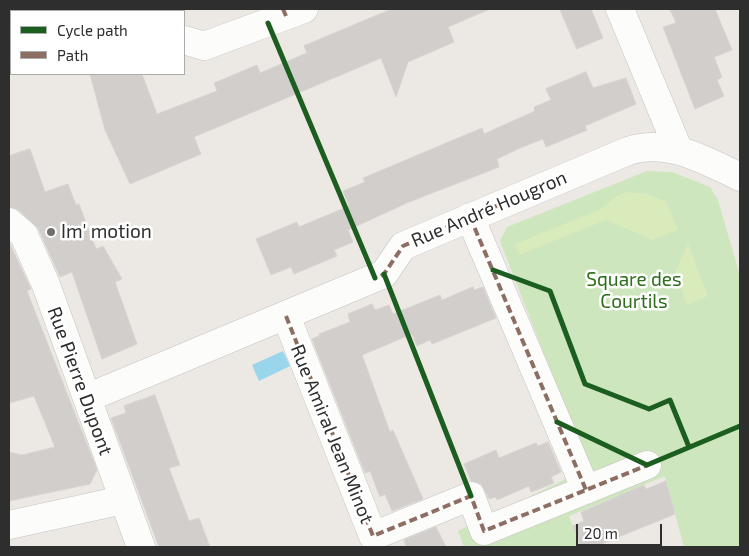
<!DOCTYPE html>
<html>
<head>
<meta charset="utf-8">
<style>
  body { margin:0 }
  #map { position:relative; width:749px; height:556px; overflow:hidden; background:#ece8e4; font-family:"Exo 2",sans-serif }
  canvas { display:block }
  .frame { position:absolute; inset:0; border:10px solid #2e2e2e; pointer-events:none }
  .legend { position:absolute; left:10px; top:10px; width:175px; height:65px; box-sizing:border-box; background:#fff; border:1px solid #ababab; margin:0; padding:6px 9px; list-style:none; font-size:15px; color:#2e2e2e }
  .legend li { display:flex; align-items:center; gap:10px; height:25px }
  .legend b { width:25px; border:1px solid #ababab }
  .scale { position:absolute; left:576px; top:524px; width:86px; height:22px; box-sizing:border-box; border:2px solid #2e2e2e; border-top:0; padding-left:6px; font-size:15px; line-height:18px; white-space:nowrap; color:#2e2e2e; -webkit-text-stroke:4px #fff; paint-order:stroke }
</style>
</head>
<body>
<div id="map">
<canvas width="749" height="556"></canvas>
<div class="frame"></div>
<ul class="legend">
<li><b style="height:6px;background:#1b5e20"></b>Cycle path</li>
<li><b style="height:6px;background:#8d6e63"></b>Path</li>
</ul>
<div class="scale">20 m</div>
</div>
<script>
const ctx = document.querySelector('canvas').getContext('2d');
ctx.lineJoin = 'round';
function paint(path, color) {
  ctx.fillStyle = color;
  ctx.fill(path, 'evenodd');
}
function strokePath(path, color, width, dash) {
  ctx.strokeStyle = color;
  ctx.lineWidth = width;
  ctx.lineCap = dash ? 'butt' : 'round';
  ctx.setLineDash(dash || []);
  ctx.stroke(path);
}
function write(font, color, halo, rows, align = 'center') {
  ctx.font = font + ' "Exo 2",sans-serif';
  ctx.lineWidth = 5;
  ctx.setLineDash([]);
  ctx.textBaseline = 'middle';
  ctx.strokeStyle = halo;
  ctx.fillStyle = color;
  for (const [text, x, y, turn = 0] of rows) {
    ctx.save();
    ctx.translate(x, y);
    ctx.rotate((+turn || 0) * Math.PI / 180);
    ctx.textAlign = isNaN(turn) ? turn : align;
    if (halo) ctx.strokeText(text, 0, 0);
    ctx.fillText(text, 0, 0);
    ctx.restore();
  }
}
const green = new Path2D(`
  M647 171 672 172 710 187 718 200 740 276V547H684L665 476 569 516 581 547H464L458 531 568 478 583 454 500 241 507 227Z`);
const pitch = new Path2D(`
  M627 192 646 194 666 201 678 230 652 240 606 220 519 255 515 244 601 209 618 195Z
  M688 244 708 296 687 305 675 273Z`);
const water = new Path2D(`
  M283 351 290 366 259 381 252 365Z`);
const building = new Path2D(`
  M392 9H490L448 27 454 42 408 62 396 97 381 58 194 137 201 154 130 184 105 130 90 74H142L157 114 217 91 214 83 257 65 260 73 307 53 304 46Z
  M560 9H591L603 38 577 49Z
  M670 9H715L732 50 714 57 722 77 717 80 724 96 695 109 663 27 676 23Z
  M586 72 593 88 626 78 636 104 585 126 587 130 546 147 543 139 520 148 497 159 499 167 409 202 348 230 353 242 334 250 337 256 294 274 291 267 271 275 256 239 297 222 299 227 349 206 343 191 365 182 363 178 482 128 484 134 535 111 534 107 551 100 546 89Z
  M30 149 45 192 68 184 76 205 79 204 96 249 103 246 122 279 115 282 137 344 102 359 72 272 60 277 38 228 19 210 9 207V156Z
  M9 242 31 289 27 291 97 470 90 484 9 501V452L22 455 55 447 34 396 9 403Z
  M473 287 474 290 483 287 496 318 432 344 430 340 417 346 412 334 362 355 390 432 393 430 423 499 392 511 385 494 380 497 370 471 365 473 312 339 319 336V334L350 322 348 314 372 304 375 310 389 305 393 314 440 295 442 300Z
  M155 395 180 465 169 468 189 521 199 518 210 547H159L111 418 126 413 124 406Z
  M548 442 561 472 551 477 554 483 531 492 529 486 497 500 496 497 489 499 481 484 471 481 464 464 496 450 499 458 536 443 538 446Z
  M666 481 675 514 594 547H581L573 526 584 521 581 512 644 485 646 489Z
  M436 527 446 547H406L404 540Z`);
const street = new Path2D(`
  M620 9 679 151
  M9 29 11 28
  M184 40 204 46 304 9
  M470 217 586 490
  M9 222 24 235 46 285 141 547
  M286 316 373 536 471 496 484 531 647 465
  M87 398 384 274 403 246 628 151C667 138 705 160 740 177
  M9 525 123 500`);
const quiet = new Path2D(`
  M283 9 286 16
  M470 217 586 490
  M381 276 384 274 403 246 536 189
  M286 316 373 536 471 496 484 531 648 465`);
const cycleway = new Path2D(`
  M268 23 375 278
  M493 270 550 291 585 384 649 409 670 400 689 447
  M384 274 471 496
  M557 422 647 465 740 426`);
const markers = [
  [51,232,5,"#706f6e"]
];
const streetNames = [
  ["Rue André Hougron",489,209,-23],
  ["Rue Pierre Dupont",80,381,70],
  ["Rue Amiral Jean Minot",332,434,68]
];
const poiNames = [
  ["Im' motion",61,232]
];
const parkNames = [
  ["Square des",634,280],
  ["Courtils",634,302]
];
paint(green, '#cee6be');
paint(pitch, '#d9eabb');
paint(water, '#99d6ec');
paint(building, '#d1cecb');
strokePath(building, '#d7d4d0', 1);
strokePath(street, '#c5c4c5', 29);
strokePath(street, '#fcfcfb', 28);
strokePath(quiet, '#8d6e63', 4, [8, 4]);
strokePath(cycleway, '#1b5e20', 5);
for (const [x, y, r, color] of markers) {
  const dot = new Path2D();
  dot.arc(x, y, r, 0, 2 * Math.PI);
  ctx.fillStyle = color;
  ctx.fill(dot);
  strokePath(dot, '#fff', 2);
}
write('19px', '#2e2e2e', '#fff', streetNames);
write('19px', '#2e2e2e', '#fff', poiNames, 'left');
write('19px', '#2c6e1b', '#fff', parkNames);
</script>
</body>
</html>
